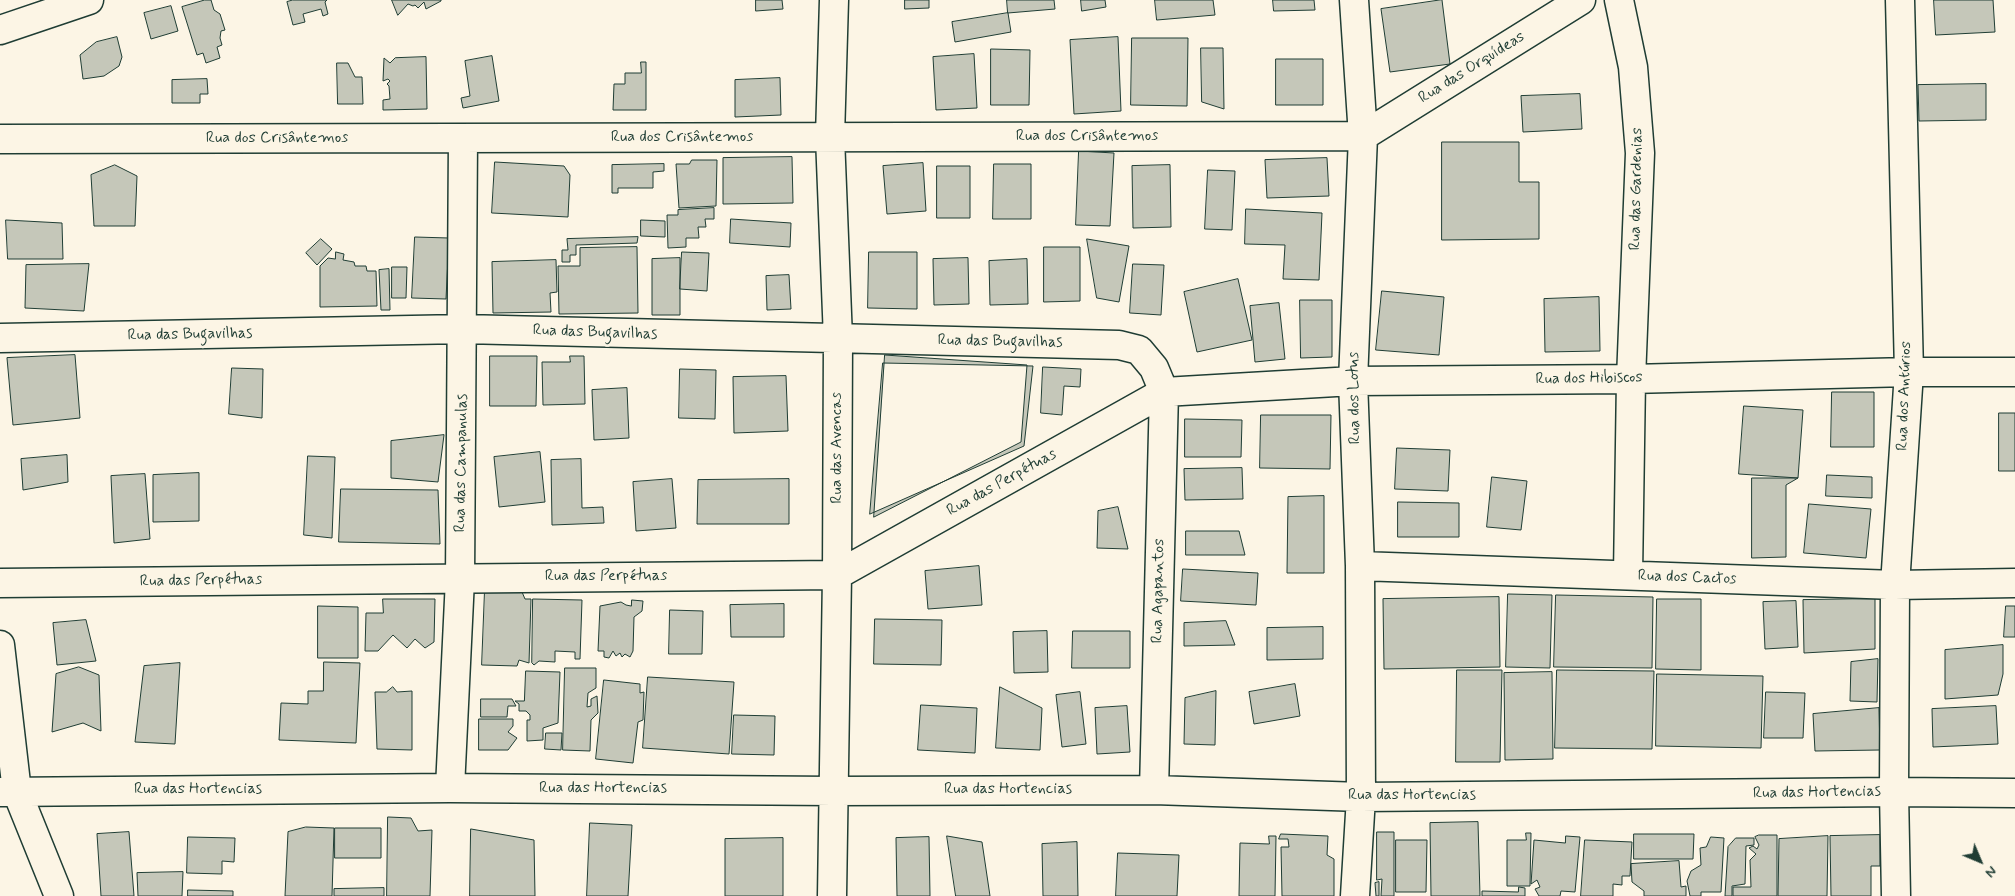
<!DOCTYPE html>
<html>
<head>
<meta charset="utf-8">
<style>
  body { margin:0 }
  #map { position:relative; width:2015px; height:896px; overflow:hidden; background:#fcf5e5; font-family:Mynerve,sans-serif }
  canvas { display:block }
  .north { position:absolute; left:1955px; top:836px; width:50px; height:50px; -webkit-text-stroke:4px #fcf5e5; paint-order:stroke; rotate:135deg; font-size:14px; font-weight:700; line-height:20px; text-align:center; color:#1f3d34 }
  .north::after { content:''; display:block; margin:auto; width:18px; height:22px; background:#1f3d34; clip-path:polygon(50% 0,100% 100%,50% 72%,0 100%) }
</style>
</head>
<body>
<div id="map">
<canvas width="2015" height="896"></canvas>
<div class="north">N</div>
</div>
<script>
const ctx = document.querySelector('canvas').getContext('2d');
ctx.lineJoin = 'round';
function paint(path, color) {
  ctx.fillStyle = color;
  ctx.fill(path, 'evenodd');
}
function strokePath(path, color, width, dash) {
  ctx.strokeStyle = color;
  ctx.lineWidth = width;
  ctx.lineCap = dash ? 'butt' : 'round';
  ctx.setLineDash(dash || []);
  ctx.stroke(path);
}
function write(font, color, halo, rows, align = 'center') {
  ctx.font = font + ' Mynerve,sans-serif';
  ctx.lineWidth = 5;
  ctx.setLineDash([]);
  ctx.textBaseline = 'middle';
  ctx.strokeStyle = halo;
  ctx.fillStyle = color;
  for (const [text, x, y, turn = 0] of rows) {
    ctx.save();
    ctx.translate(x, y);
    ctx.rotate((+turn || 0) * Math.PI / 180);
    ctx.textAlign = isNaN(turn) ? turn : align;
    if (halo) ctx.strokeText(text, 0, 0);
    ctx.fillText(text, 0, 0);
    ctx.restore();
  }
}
const building = new Path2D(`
  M205 0H211L214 10 220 14 225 30 221 31 220 38 222 45 217 47 220 58 206 63 203 53 197 55 182 7Z
  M293 0H327L325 2 328 14 323 16 321 9 303 14 305 22 293 25 287 2Z
  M392 0H441V1L426 9 424 2 418 8 415 5 413 6 408 4 398 15Z
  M756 0H782L783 9 756 11Z
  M905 0H929V8L905 9Z
  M1007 0H1054L1055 9 1008 13Z
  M1081 0H1105L1106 7 1082 11Z
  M1155 0H1213L1215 15 1157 20Z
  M1273 0H1314L1315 10 1274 11Z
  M1442 0 1450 64 1390 72 1381 9Z
  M1934 0H1993L1995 32 1936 35Z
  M171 6 178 31 151 39 144 13Z
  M1008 13 1011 32 955 42 952 22Z
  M117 37 122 57 119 66 104 76 83 79 80 55 96 42Z
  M1118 37 1121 111 1074 114 1070 40Z
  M1132 38H1188L1187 106 1131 105Z
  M1201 48H1223L1224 109 1202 102Z
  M991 49 1030 50 1029 105H991Z
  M974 54 977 108 936 110 933 57Z
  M492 56 499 101 463 108 461 98 470 96 465 61Z
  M426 57 427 109 383 110V100L390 99 389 86 387 84 390 81 388 79 383 81 384 58 390 63 395 58Z
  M1276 59H1323V105H1276Z
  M641 62H646V110H613L614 84H625V73H641Z
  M337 63H348L355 77H362L363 104H338Z
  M780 78 781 115 735 117V80Z
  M207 79 208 94H200V103H172V80Z
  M1986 84V120L1919 121 1918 85Z
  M1580 94 1582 129 1523 132 1521 96Z
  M1442 142H1519V182H1539V239L1442 240Z
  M1079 151 1114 153 1110 226 1076 225Z
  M792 157 793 203 723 204V158Z
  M1327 158 1329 196 1267 198 1265 160Z
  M692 160H717L716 206 679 208 676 164H689Z
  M495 162 564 166 570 175 568 217 492 213Z
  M923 163 926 211 887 214 883 166Z
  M664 164V171L653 172V188H618V193H612V165Z
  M994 164H1031V219H993Z
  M115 165 137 176 135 226H94L91 175Z
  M1170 165 1171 227 1133 228 1132 166Z
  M937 166H970V218H937Z
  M1208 170 1235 171 1232 230 1205 229Z
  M714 208V219H705L706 227H698L699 238H686V247L668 248 667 215H678V210Z
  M1246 209 1322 213 1319 280 1283 279 1285 245 1245 244Z
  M731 219 791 223 790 247 730 243Z
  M6 220 62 223 63 259H8Z
  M641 220 665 221V237L641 236Z
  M415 237 449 238 446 299 412 298Z
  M638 237 637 243 576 245V255H570V262H562V250H568L567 239Z
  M321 239 332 249 317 265 306 253Z
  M1087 239 1129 246 1119 302 1097 298Z
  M637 247 638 313 559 314 558 266H580V248Z
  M1044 247H1080V301L1044 302Z
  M336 252 344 254 343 260 354 262 355 266H366L367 271H376L377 306 320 307V266L328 258 335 259Z
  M682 252 709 253 707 291 680 289Z
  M869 252H917V309L868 308Z
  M680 258V315H652V259Z
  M968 258 969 304 934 305 933 259Z
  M1027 259 1028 304 990 305 989 261Z
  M556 260 557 292 550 293 551 312 493 313 492 262Z
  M89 264 84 311 25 308 26 265Z
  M1133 264 1164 265 1161 315 1130 313Z
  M392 267H407L406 298H392Z
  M389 269 390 310H381L379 270Z
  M789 275 791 309 767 310 766 276Z
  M1238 279 1252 340 1197 352 1184 292Z
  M1382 291 1444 297 1439 355 1376 350Z
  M1599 297 1600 351 1545 352 1544 299Z
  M1300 300H1332V357L1301 358Z
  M1279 303 1285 359 1255 362 1250 306Z
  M75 355 80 418 13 425 7 358Z
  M885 355 1027 365 1021 442 874 517Z
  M490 356H537L536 406H490Z
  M570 356H584L585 404 543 405 542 362H570Z
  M883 363 1033 366 1024 446 870 514Z
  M1043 367 1081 369 1080 387 1064 386 1062 415 1041 413Z
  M232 368 263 369 262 418 229 414Z
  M680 369 716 370 715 419 679 418Z
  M786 376 788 431 734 433 733 377Z
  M627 388 629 438 594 440 592 390Z
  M1832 392H1874V447H1831Z
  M1744 406 1803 410 1798 478 1739 474Z
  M1999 413H2015V471H1999Z
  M1261 415H1331L1330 469 1260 468Z
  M1185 419 1242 420 1241 457H1185Z
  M444 435 438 482 391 478V441Z
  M1397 448 1450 450 1448 491 1395 489Z
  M540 452 545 502 499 507 494 457Z
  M67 455 68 482 23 490 21 459Z
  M308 456 335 457 332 538 304 535Z
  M581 459 582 508 603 507 604 523 552 525 551 460Z
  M1242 468 1243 499 1185 500 1184 469Z
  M199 473V521L153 522V475Z
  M145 474 150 539 114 543 111 476Z
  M1827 475 1872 477V498L1826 496Z
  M1492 477 1527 481 1521 530 1487 527Z
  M1752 478H1798L1786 485V557L1752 558Z
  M672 479 676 528 636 531 633 482Z
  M789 479V524H697L698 480Z
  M341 489 438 490 440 544 339 542Z
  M1324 496V573H1287L1288 497Z
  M1398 502 1459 503V537H1398Z
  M1809 504 1871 509 1866 558 1804 553Z
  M1118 507 1128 549 1097 548 1098 511Z
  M1186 531H1239L1245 555H1186Z
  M979 566 982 605 928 609 925 571Z
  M1183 569 1258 573 1256 605 1181 601Z
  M485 589H507L513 592H522L525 599H531L529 663 519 660 517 666 482 665Z
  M1508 594 1552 595 1550 668 1506 667Z
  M1556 595 1653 597 1652 668 1554 667Z
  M1499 597 1500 667 1384 669 1383 599Z
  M383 599H435L434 642 425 648 415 639 407 648 393 635 378 651H365L366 613H383Z
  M533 599 582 600 580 659H575V652L555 651V662L539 661 534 665 532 663Z
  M1657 599H1701V670L1656 669Z
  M1875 599V649L1804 653 1803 600Z
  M632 600 643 601 642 611 634 617 633 651 630 657 625 654 622 657 620 653 616 656 613 651 609 658 604 657V651H598L600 606 621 602 626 605 631 606Z
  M1796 601 1798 647 1765 649 1763 602Z
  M784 604V637H731L730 605Z
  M318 606 358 607V658H318Z
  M2006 606H2015V637H2004Z
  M670 610 703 611 702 654H669Z
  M875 619 942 620 941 665 874 664Z
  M86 620 96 661 57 665 53 623Z
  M1226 621 1235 645 1184 646V623Z
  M1323 627V659L1267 660V628Z
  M1047 631 1048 672 1014 673 1013 632Z
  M1073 631H1130V668H1072Z
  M2003 645V674L1998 695 1945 699V650Z
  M1878 659 1877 702 1850 701 1851 662Z
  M324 662 360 663 356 743 279 740 281 703 308 704V691H323Z
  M180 663 175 744 135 742 144 666Z
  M79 667 99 675 101 731 83 723 52 732 56 674Z
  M565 668H596V688L588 693 587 707 591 706V699L597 696 598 713 591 720 590 751 563 750Z
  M1457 670H1502L1500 762H1456Z
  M1557 670 1654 671 1652 749 1555 748Z
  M526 671 560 672 558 723 543 728V740L527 741V720H530V715L526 711H519V704L515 701H524Z
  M1552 672 1553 759 1505 760 1504 673Z
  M1657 674 1763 676 1761 748 1656 746Z
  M648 677 734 682 729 754 643 748Z
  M604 680 640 684V693L644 692 643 720 638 722 633 763 596 759Z
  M1295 684 1300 716 1254 724 1249 692Z
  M393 687 397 692 412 691V750L377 749 375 692H386Z
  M1000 687 1042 708 1040 750 996 748Z
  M1216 691 1215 745 1184 744 1185 698Z
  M1080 692 1086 744 1062 747 1056 695Z
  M1766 692 1805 693 1803 738H1764Z
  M481 699H512L516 706H508L507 717H481Z
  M921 705 977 708 975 753 918 750Z
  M1127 706 1130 752 1097 754 1095 708Z
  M1996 706 1998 744 1933 747 1932 709Z
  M1879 708 1880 750 1815 751 1813 714Z
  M734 715 775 716 774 755 732 754Z
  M479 719H513V726L508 732 517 738 508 750H479Z
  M546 733H562L561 750 545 749Z
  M388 817 411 818 418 831 432 830 430 896H387Z
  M1478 822 1480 896H1431L1430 823Z
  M590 823 632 825 628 896H587Z
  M306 827 334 828 332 896H285L288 832Z
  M335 828H381V858H335Z
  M471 829 534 840 535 896H470Z
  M129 832 134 896H101L97 834Z
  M1377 832H1394V896H1381L1382 879 1377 880Z
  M1526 833H1531L1530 886H1507V840H1526Z
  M1281 834 1328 836 1327 855 1334 859V896H1282L1281 847H1289L1288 839H1279Z
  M1634 834H1694L1693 859H1634Z
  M1759 835H1777V896H1733V887H1751L1750 860 1756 854 1749 848 1753 846 1757 849 1759 845 1755 837Z
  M1880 835V866H1871V896H1831L1830 836Z
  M947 836 982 842 990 896H956Z
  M1269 836H1276L1275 896H1239L1240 843 1269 844Z
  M1566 836 1580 837 1575 892 1561 891 1560 896H1539L1535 889 1540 887 1537 880 1531 884 1534 840 1565 843Z
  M1828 836 1827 896H1778L1779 839Z
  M188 837 235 838 234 862 222 861V874L187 873Z
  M929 837 930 896H897L896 838Z
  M1711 837 1724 838 1721 892H1701V896H1690L1687 881 1691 871 1701 865 1700 848 1706 847Z
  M783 838V896H725V839Z
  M1736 838H1754V845L1746 846 1745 884 1732 886V896H1725L1728 847Z
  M1396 840H1427L1426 892H1396Z
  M1585 840 1632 842 1630 876H1622V885L1613 884V896H1581Z
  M1077 842 1078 896H1043L1042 844Z
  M1118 853 1179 855 1177 896H1116Z
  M1679 861 1681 887 1686 886V896H1644V891L1632 882 1631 864Z
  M183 872 182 896H138L137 873Z
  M1379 882V896H1376L1375 883Z
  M1519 887 1525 888V896H1482V891L1518 892Z
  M384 888V896H334V889Z
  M188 890 233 891V896H188Z`);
const minor = new Path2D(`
  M1354 0 1363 136 1353 381 1360 566 1361 797 1355 896
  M1619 0 1633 67 1640 153 1631 379 1628 575
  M0 30 89 0
  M0 139 1363 136 1581 0
  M0 338 463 329 1119 345 1139 350 1154 368 1164 392 1154 790
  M1360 566 1895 585 2015 583
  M0 583 837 575 1164 392 1353 381 1631 379 1909 372H2015
  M0 645 17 792 59 896
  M450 788 460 579 463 138
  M0 792 450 788 833 791 1154 790 1361 797 1894 792 2015 793
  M832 896 837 575 838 339 830 137 834 0
  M1896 896 1894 792 1895 585 1909 372 1900 0`);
const streetNames = [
  ["Rua das Orquídeas",1472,68,-32],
  ["Rua dos Crisântemos",1087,137],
  ["Rua dos Crisântemos",682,138],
  ["Rua dos Crisântemos",277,139],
  ["Rua das Gardenias",1637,189,-89],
  ["Rua das Bugavilhas",595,333,2],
  ["Rua das Bugavilhas",190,335,-1],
  ["Rua das Bugavilhas",1000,342,1],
  ["Rua dos Hibiscos",1589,379,-1],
  ["Rua dos Antúrios",1905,396,-88],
  ["Rua dos Lotus",1355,398,-91],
  ["Rua das Avencas",838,448,-90],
  ["Rua das Campanulas",462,463,-89],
  ["Rua das Perpétuas",1002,483,-29],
  ["Rua das Perpétuas",606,577],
  ["Rua dos Cactos",1687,578,2],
  ["Rua das Perpétuas",201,581,-1],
  ["Rua Agapantos",1159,591,-89],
  ["Rua das Hortencias",603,789],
  ["Rua das Hortencias",198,790],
  ["Rua das Hortencias",1008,790],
  ["Rua das Hortencias",1817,793,-1],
  ["Rua das Hortencias",1412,796]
];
paint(building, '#c5c7b9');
strokePath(building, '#1f3d34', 1);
strokePath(minor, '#1f3d34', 31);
strokePath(minor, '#fcf5e5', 28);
write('16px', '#1f3d34', '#fcf5e5', streetNames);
</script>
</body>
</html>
